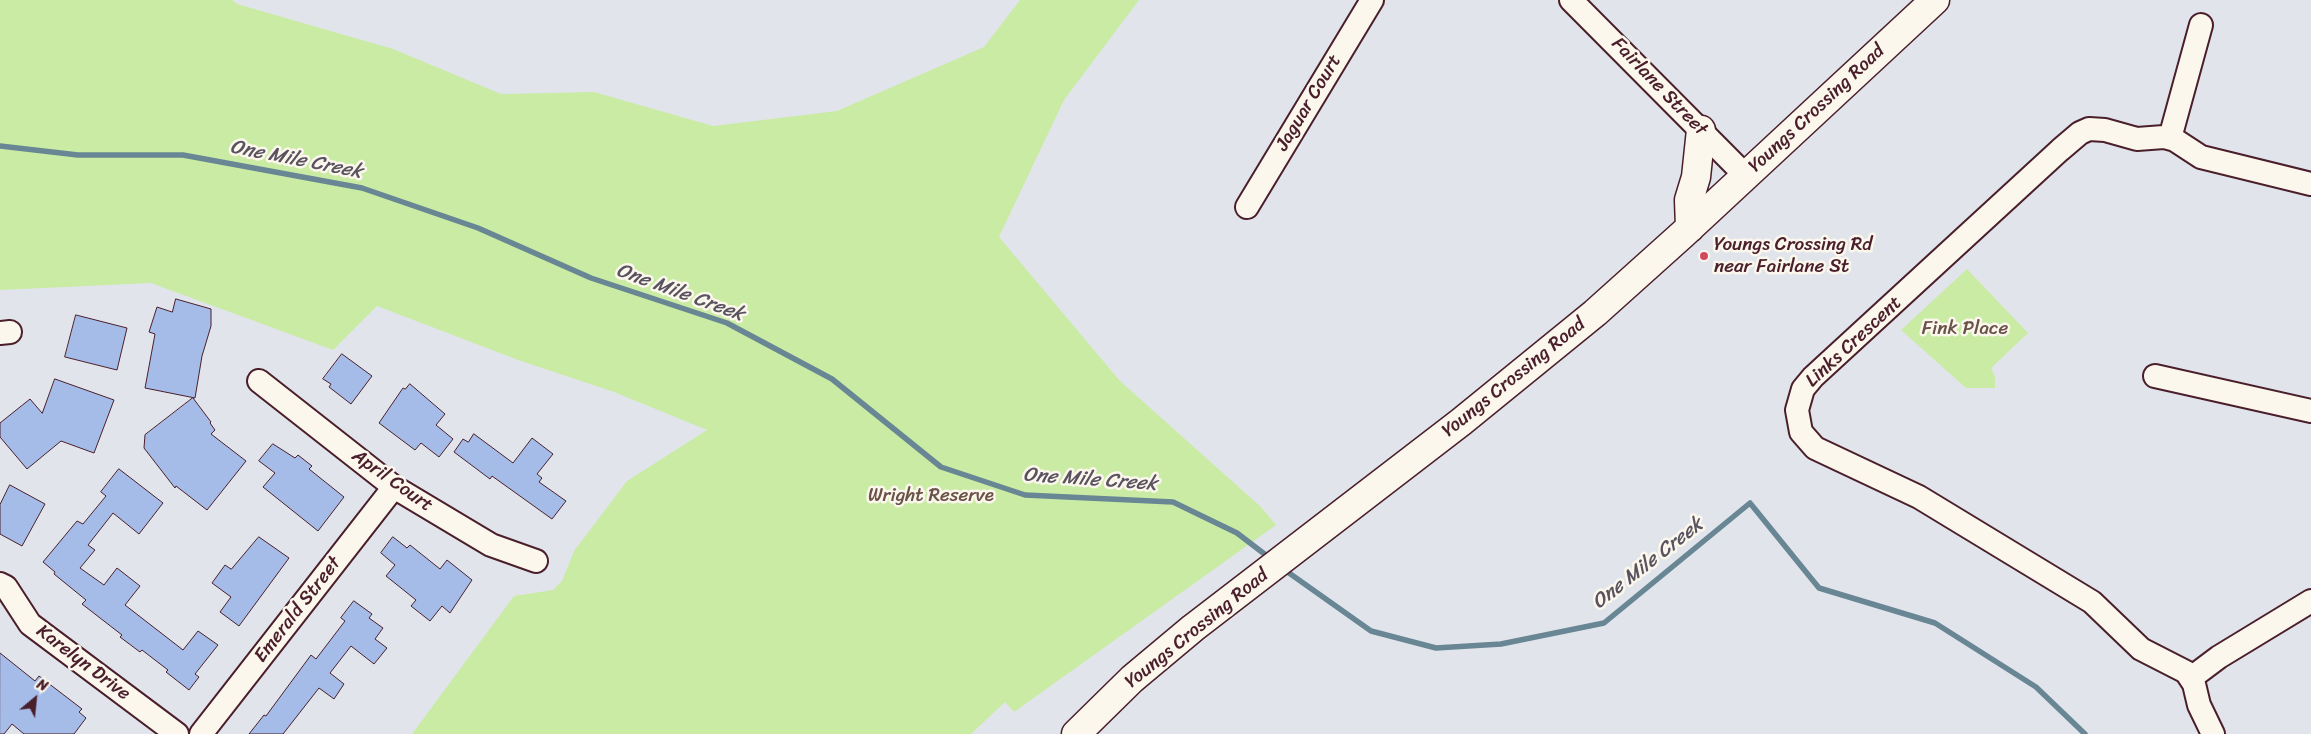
<!DOCTYPE html>
<html>
<head>
<meta charset="utf-8">
<style>
  body { margin:0 }
  #map { position:relative; width:2311px; height:734px; overflow:hidden; background:#e1e5eb; font-family:Sriracha,sans-serif }
  canvas { display:block }
  .north { position:absolute; left:10px; top:674px; width:50px; height:50px; -webkit-text-stroke:4px #fbf7ec; paint-order:stroke; rotate:28deg; font-size:14px; font-weight:700; line-height:20px; text-align:center; color:#4a1f2b }
  .north::after { content:''; display:block; margin:auto; width:18px; height:22px; background:#4a1f2b; clip-path:polygon(50% 0,100% 100%,50% 72%,0 100%) }
</style>
</head>
<body>
<div id="map">
<canvas width="2311" height="734"></canvas>
<div class="north">N</div>
</div>
<script>
const ctx = document.querySelector('canvas').getContext('2d');
ctx.lineJoin = 'round';
function paint(path, color) {
  ctx.fillStyle = color;
  ctx.fill(path, 'evenodd');
}
function strokePath(path, color, width, dash) {
  ctx.strokeStyle = color;
  ctx.lineWidth = width;
  ctx.lineCap = dash ? 'butt' : 'round';
  ctx.setLineDash(dash || []);
  ctx.stroke(path);
}
function write(font, color, halo, rows, align = 'center') {
  ctx.font = font + ' Sriracha,sans-serif';
  ctx.lineWidth = 5;
  ctx.setLineDash([]);
  ctx.textBaseline = 'middle';
  ctx.strokeStyle = halo;
  ctx.fillStyle = color;
  for (const [text, x, y, turn = 0] of rows) {
    ctx.save();
    ctx.translate(x, y);
    ctx.rotate((+turn || 0) * Math.PI / 180);
    ctx.textAlign = isNaN(turn) ? turn : align;
    if (halo) ctx.strokeText(text, 0, 0);
    ctx.fillText(text, 0, 0);
    ctx.restore();
  }
}
const green = new Path2D(`
  M0 0H232L237 4 393 49 501 94 594 92 713 126 837 111 984 47 1020 0H1139L1064 100 999 237 1120 381 1261 507 1276 525 1014 712 1005 702 971 734H412L514 596 553 590 562 581 574 551 627 481 707 430 614 392 518 360 377 306 333 350 151 283 0 290Z
  M1967 269 2028 333 1991 368 1995 377V388H1966L1901 330Z`);
const stream = new Path2D(`
  M0 146 78 155H183L362 188 478 228 591 278 727 323 832 379 941 467 1025 495 1173 502 1237 533 1271 559
  M1282 568 1371 631 1436 648 1501 644 1604 623 1750 503 1819 588 1935 623 2036 687 2085 734`);
const building = new Path2D(`
  M176 299 211 309V326L202 356 195 398 145 388 155 334 149 332 157 307 172 312Z
  M76 315 127 328 117 370 65 357Z
  M342 354 372 376 351 404 329 387 331 384 323 379Z
  M55 379 114 400 94 453 61 441 27 469 0 437V423L30 399 42 413Z
  M410 384 445 414 436 425 453 439 439 457 421 443 415 450 379 423 403 388 405 389Z
  M193 398 211 422 210 423 215 430 211 434 246 461 207 510 176 486 175 488 144 448 145 435Z
  M474 434 513 463 532 438 553 454 537 474 542 478 539 482 566 501 552 519 492 476 490 479 454 452 463 439 468 442Z
  M273 444 295 458 298 455 312 466 309 469 344 497 318 531 263 487 275 473 259 461Z
  M119 469 163 503 139 534 113 513 88 545 95 550 80 568 104 585 117 568 140 586 125 605 183 650 198 631 218 645 195 674 199 677 189 690 166 672 168 670 142 650 140 652 120 637 122 635 82 604 86 600 54 574 55 572 43 562 77 521 83 524 106 496 101 492Z
  M10 485 45 504 22 546 0 534V505Z
  M259 537 289 558 239 626 220 612 231 597 212 583 225 565 231 569Z
  M393 537 407 548 410 545 440 569 447 560 472 580 450 613 442 606 430 621 411 606 416 600 386 576 395 565 381 553Z
  M354 601 372 614 369 618 383 628 375 639 387 648 374 664 351 646 330 673 344 684 334 699 319 688 283 734H249L264 715 266 716 311 655 316 659 345 621 341 618Z
  M0 653 35 681 39 676 82 709 79 712 86 718 74 734H24L12 724 4 734H0Z`);
const minor = new Path2D(`
  M1571 0 1746 176
  M2170 138 2201 25
  M1247 207 1372 0
  M0 333 10 332
  M2155 376 2311 411
  M259 381 394 487 491 545 536 561
  M0 584 6 587 30 624 177 734
  M2191 678 2219 657 2311 601
  M201 734 394 487
  M2213 734 2199 705 2194 684 2186 672 2141 649 2092 602 1919 497 1815 448 1801 432 1797 410 1803 389 1813 377 2060 150 2080 133 2089 129 2105 130 2137 139 2164 137 2175 140 2201 157 2311 184`);
const secondary = new Path2D(`
  M1690 228 1689 200 1696 177 1701 130
  M1076 734 1132 679 1193 628 1461 422 1595 313 1683 234 1935 0`);
const markers = [
  [1704,256,5,"#d1495b"]
];
const streetNames = [
  ["Fairlane Street",1659,87,46],
  ["Jaguar Court",1309,103,-59],
  ["Youngs Crossing Road",1817,109,-43],
  ["Links Crescent",1854,342,-43],
  ["Youngs Crossing Road",1514,378,-39],
  ["April Court",392,481,35],
  ["Emerald Street",298,610,-52],
  ["Youngs Crossing Road",1197,629,-39],
  ["Karelyn Drive",83,663,37]
];
const poiNames = [
  ["Youngs Crossing Rd",1714,245],
  ["near Fairlane St",1714,267]
];
const parkNames = [
  ["Fink Place",1965,329],
  ["Wright Reserve",931,496]
];
const waterNames = [
  ["One Mile Creek",296,160,11],
  ["One Mile Creek",680,293,20],
  ["One Mile Creek",1090,480,4],
  ["One Mile Creek",1648,564,-38]
];
paint(green, '#c9eba4');
strokePath(stream, '#688693', 5.5);
paint(building, '#a5bce9');
strokePath(building, '#4a1f2b', 1);
strokePath(minor, '#4a1f2b', 26);
strokePath(secondary, '#4a1f2b', 31);
strokePath(minor, '#fbf7ec', 22);
strokePath(secondary, '#fbf7ec', 28);
for (const [x, y, r, color] of markers) {
  const dot = new Path2D();
  dot.arc(x, y, r, 0, 2 * Math.PI);
  ctx.fillStyle = color;
  ctx.fill(dot);
  strokePath(dot, '#fbf7ec', 2);
}
write('19px', '#4a1f2b', '#fbf7ec', streetNames);
write('19px', '#4a1f2b', '#fbf7ec', poiNames, 'left');
write('19px', '#6a5249', '#fbf7ec', parkNames);
write('italic 20px', '#59535f', '#fbf7ec', waterNames);
</script>
</body>
</html>
